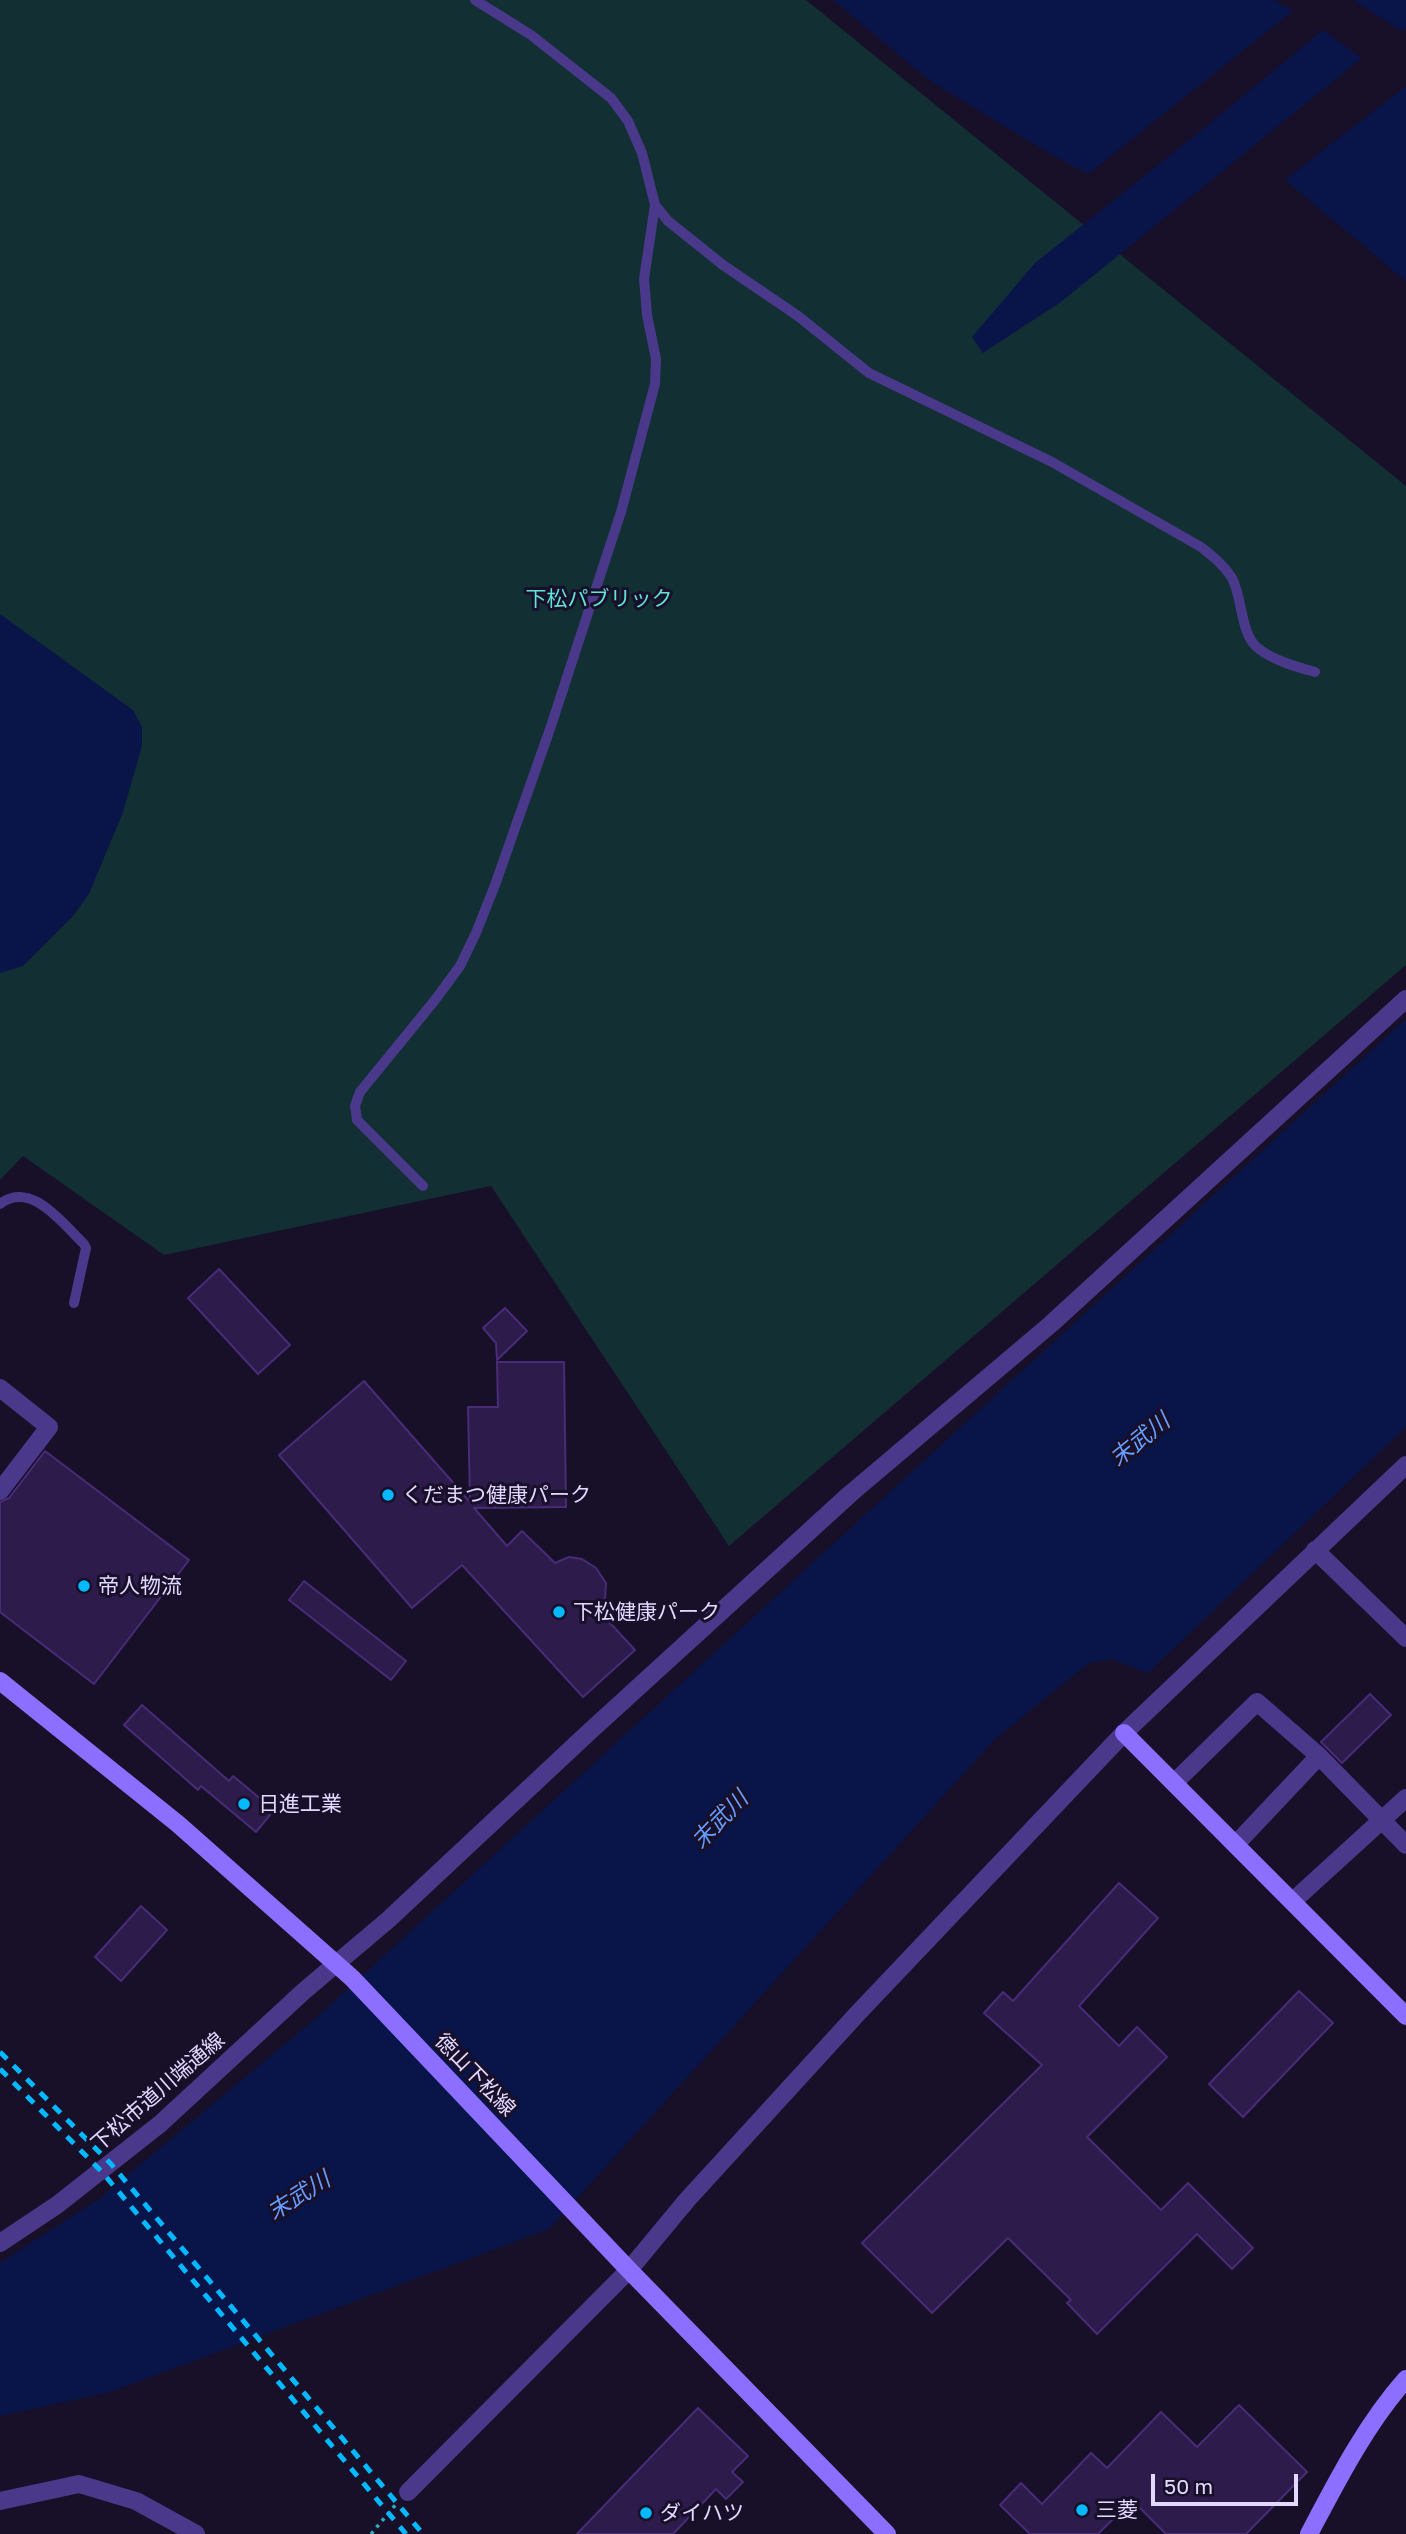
<!DOCTYPE html>
<html>
<head>
<meta charset="utf-8">
<style>
  body { margin:0 }
  #map { position:relative; width:1406px; height:2534px; overflow:hidden; background:#180f29; font-family:"Golos Text",sans-serif }
  canvas { display:block }
  .scale { position:absolute; left:1151px; top:2474px; width:147px; height:32px; box-sizing:border-box; border:4px solid #e3d8ff; border-top:0; padding-left:9px; font-size:21px; line-height:24px; white-space:nowrap; color:#e3d8ff; -webkit-text-stroke:5px #180f29; paint-order:stroke }
</style>
</head>
<body>
<div id="map">
<canvas width="1406" height="2534"></canvas>
<div class="scale">50 m</div>
</div>
<script>
const ctx = document.querySelector('canvas').getContext('2d');
ctx.lineJoin = 'round';
function paint(path, color) {
  ctx.fillStyle = color;
  ctx.fill(path, 'evenodd');
}
function strokePath(path, color, width, dash) {
  ctx.strokeStyle = color;
  ctx.lineWidth = width;
  ctx.lineCap = dash ? 'butt' : 'round';
  ctx.setLineDash(dash || []);
  ctx.stroke(path);
}
function write(font, color, halo, rows, align = 'center') {
  ctx.font = font + ' "Golos Text","Noto Sans JP",sans-serif';
  ctx.lineWidth = 6;
  ctx.setLineDash([]);
  ctx.textBaseline = 'middle';
  ctx.strokeStyle = halo;
  ctx.fillStyle = color;
  for (const [text, x, y, turn = 0] of rows) {
    ctx.save();
    ctx.translate(x, y);
    ctx.rotate((+turn || 0) * Math.PI / 180);
    ctx.textAlign = isNaN(turn) ? turn : align;
    if (halo) ctx.strokeText(text, 0, 0);
    ctx.fillText(text, 0, 0);
    ctx.restore();
  }
}
const green = new Path2D(`
  M0 0H806L1406 486V965L729 1546 491 1186 164 1255 23 1156 0 1180Z`);
const water = new Path2D(`
  M833 0H1275L1293 11 1088 174 1050 154 929 80Z
  M1353 0H1406V28L1402 31Z
  M1323 30 1362 58 1061 302 983 353 972 337 1035 263 1198 133Z
  M1406 86V281L1285 180Z
  M0 614 133 710 142 727V746L123 812 89 894 73 916 23 966 0 973Z
  M1406 1019V1427L1148 1673 1112 1659 1089 1663 996 1738 549 2229 110 2392 0 2416V2263L99 2199 315 2019Z`);
const building = new Path2D(`
  M219 1269 290 1345 258 1374 188 1298Z
  M505 1308 527 1331 497 1360 496 1343 483 1328Z
  M497 1362H564L566 1507 474 1508 507 1546 522 1531 555 1563 569 1557 582 1559 596 1568 606 1583 605 1600 599 1611 635 1650 583 1697 462 1565 412 1608 279 1455 364 1381 470 1502 468 1407H498Z
  M45 1451 189 1560 94 1684 0 1612V1502L9 1498Z
  M304 1581 406 1661 391 1680 289 1600Z
  M1370 1694 1391 1715 1342 1763 1321 1742Z
  M142 1705 229 1781 233 1776 274 1810 256 1832 201 1786 198 1790 124 1725Z
  M1119 1883 1158 1918 1079 2006 1119 2046 1137 2027 1167 2057 1087 2137 1161 2210 1188 2183 1253 2248 1232 2269 1197 2234 1097 2334 1067 2303 1071 2300 1008 2238 932 2313 862 2243 1042 2065 984 2013 1003 1992 1013 2001Z
  M141 1906 167 1930 121 1981 95 1957Z
  M1299 1991 1333 2023 1243 2117 1209 2084Z
  M1239 2405 1307 2472 1246 2534H1166L1132 2500 1098 2534H1030L1000 2505 1021 2483 1042 2504 1091 2453 1107 2468 1161 2412 1197 2447Z
  M698 2408 748 2456 732 2472 743 2482 726 2499 716 2489 673 2534H577Z`);
const path = new Path2D(`
  M371 2534 397 2503`);
const lane = new Path2D(`
  M655 205 668 221 723 265 798 316 869 373 1052 462 1201 547C1212 556 1224 565 1232 578 1243 599 1240 635 1259 649 1275 661 1297 667 1315 672
  M423 1186 357 1120 355 1106 360 1092 435 1000 460 966 476 933 495 885 551 726 621 512 655 384 656 359 647 315 644 279 655 205 642 153 628 121 611 98 531 35 475 0
  M0 1204C31 1180 62 1223 84 1244L86 1248 74 1303`);
const street = new Path2D(`
  M0 1388 49 1427 0 1491
  M1315 1550 1406 1638
  M1174 1783 1257 1702 1319 1756 1406 1845
  M1236 1844 1319 1756
  M1293 1901 1406 1798
  M0 2243 57 2205 160 2124 304 1991 388 1920 588 1733 850 1494 1051 1324 1406 999
  M408 2492 629 2270 687 2200 858 2013 1124 1733 1406 1465
  M0 2501 79 2484 136 2501 196 2534`);
const secondary = new Path2D(`
  M0 1681 178 1824 352 1978 629 2270 887 2534
  M1124 1733 1406 2016
  M1309 2534C1337 2481 1366 2424 1406 2379`);
const rail = new Path2D(`
  M0 2052 111 2164 423 2534
  M0 2069 102 2172 406 2534`);
const markers = [
  [388,1495,7,"#04b9ff"],
  [84,1586,7,"#04b9ff"],
  [559,1612,7,"#04b9ff"],
  [244,1804,7,"#04b9ff"],
  [1082,2510,7,"#04b9ff"],
  [646,2513,7,"#04b9ff"]
];
const parkNames = [
  ["下松パブリック",599,599]
];
const poiNames = [
  ["くだまつ健康パーク",402,1495],
  ["帝人物流",98,1586],
  ["下松健康パーク",573,1612],
  ["日進工業",258,1804],
  ["三菱",1096,2510],
  ["ダイハツ",660,2513]
];
const streetNames = [
  ["徳山下松線",475,2075,46],
  ["下松市道川端通線",158,2092,-41]
];
const waterNames = [
  ["末武川",1140,1440,-39],
  ["末武川",720,1820,-46],
  ["末武川",299,2196,-32]
];
paint(green, '#122f34');
paint(water, '#091549');
paint(building, '#2d1b4b');
strokePath(building, '#482c78', 2);
strokePath(path, '#2caebf', 3.5, [3.5, 5]);
strokePath(lane, '#4a398a', 10);
strokePath(street, '#4a398a', 18);
strokePath(secondary, '#8c6fff', 18);
strokePath(rail, '#04b9ff', 5, [10, 9]);
for (const [x, y, r, color] of markers) {
  const dot = new Path2D();
  dot.arc(x, y, r, 0, 2 * Math.PI);
  ctx.fillStyle = color;
  ctx.fill(dot);
  strokePath(dot, '#180f29', 2.5);
}
write('21px', '#5fe4da', '#180f29', parkNames);
write('21px', '#e3d8ff', '#180f29', poiNames, 'left');
write('21px', '#e3d8ff', '#180f29', streetNames);
write('italic 23px', '#669dff', '#180f29', waterNames);
</script>
</body>
</html>
